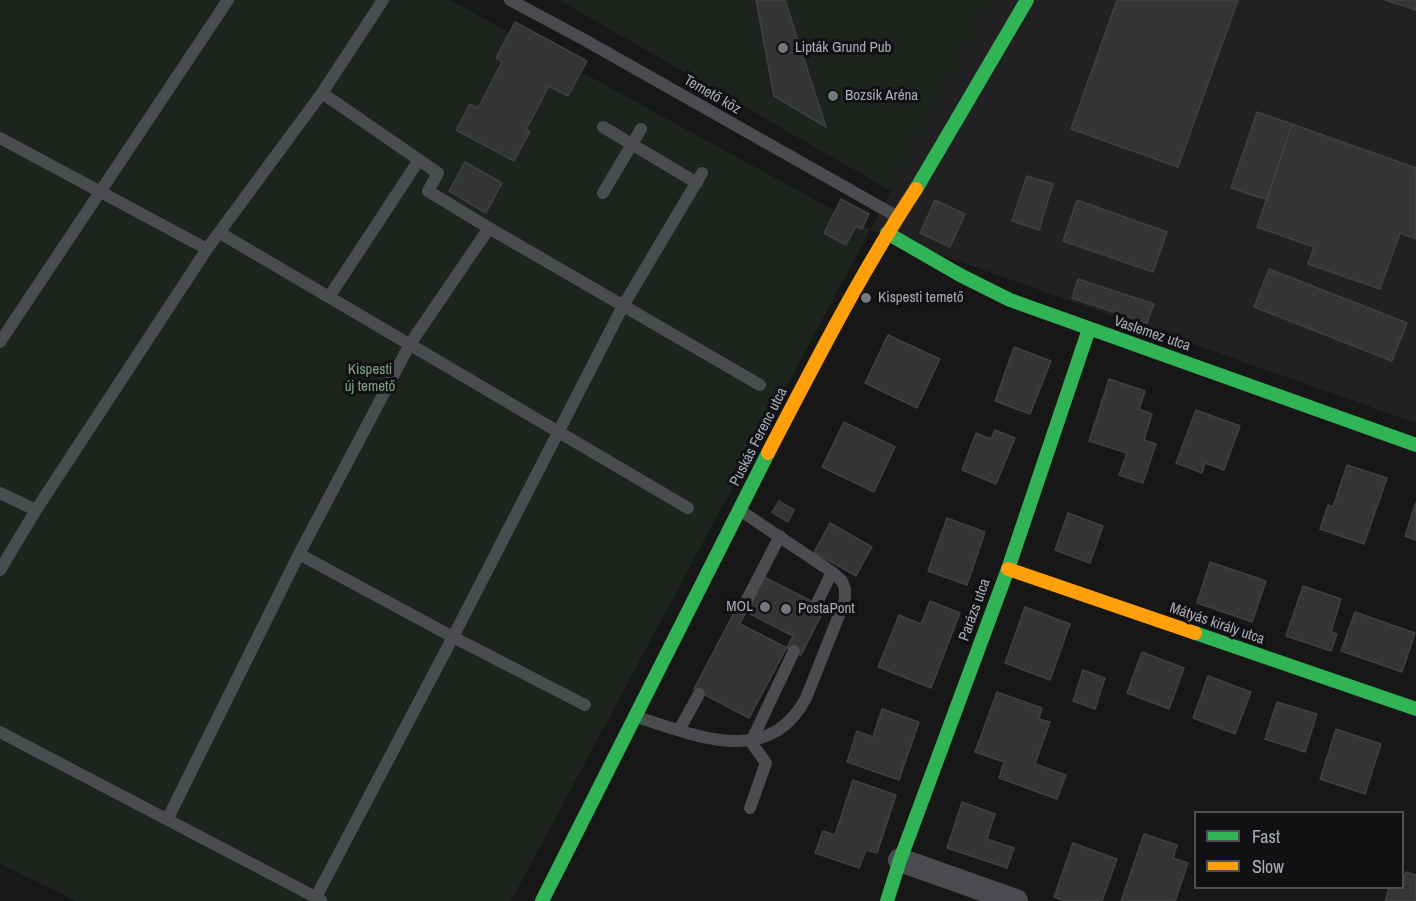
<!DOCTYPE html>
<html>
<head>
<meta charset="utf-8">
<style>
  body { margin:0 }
  #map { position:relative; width:1416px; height:901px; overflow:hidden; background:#171717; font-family:"Archivo Narrow",sans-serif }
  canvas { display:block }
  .legend { position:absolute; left:1194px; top:811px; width:210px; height:78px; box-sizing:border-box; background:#111113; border:2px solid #4d4f55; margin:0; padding:8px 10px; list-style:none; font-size:18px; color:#a8adb8 }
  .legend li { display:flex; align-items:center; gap:12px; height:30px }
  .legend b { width:30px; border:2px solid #4d4f55 }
</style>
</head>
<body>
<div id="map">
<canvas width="1416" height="901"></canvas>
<ul class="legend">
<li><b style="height:8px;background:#30b455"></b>Fast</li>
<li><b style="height:8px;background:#ff9f0a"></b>Slow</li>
</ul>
</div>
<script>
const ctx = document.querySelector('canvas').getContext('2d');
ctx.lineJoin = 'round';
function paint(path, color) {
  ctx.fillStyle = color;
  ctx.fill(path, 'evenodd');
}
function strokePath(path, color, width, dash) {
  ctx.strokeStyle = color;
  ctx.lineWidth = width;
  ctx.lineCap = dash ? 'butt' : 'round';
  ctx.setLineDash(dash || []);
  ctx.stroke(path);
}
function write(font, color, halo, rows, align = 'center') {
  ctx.font = font + ' "Archivo Narrow",sans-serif';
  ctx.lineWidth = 6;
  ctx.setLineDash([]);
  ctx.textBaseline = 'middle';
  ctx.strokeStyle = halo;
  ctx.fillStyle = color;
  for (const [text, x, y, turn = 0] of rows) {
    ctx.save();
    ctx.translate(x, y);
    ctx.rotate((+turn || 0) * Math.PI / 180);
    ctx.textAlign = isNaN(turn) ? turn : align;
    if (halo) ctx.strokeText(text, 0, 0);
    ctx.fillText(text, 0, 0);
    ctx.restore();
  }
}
const built = new Path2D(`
  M993 0H1416V423L870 230Z`);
const green = new Path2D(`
  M0 0H450L870 230 511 901H76L0 864Z
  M559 0H993L891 191Z`);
const building = new Path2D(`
  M756 0H785L826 127 774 96Z
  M1117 0H1238L1178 167 1071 129Z
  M1385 0H1416V10Z
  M515 22 587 61 568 96 549 86 526 130 530 132 514 161 456 130 470 104 478 108 502 62 496 58Z
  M1257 112 1292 124 1267 200 1231 188Z
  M1292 124 1416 168V239L1400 233 1380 289 1308 264 1314 247 1257 227Z
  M465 162 502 183 486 213 449 191Z
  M1027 176 1053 184 1039 230 1012 221Z
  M841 199 869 214 862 229 856 226 846 245 824 233Z
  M935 200 965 214 950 247 920 233Z
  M1077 200 1167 232 1153 272 1063 241Z
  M1269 269 1407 323 1392 361 1254 307Z
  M1078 279 1154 304 1147 323 1072 298Z
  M888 335 940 359 917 408 865 383Z
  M1014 347 1051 361 1030 414 995 401Z
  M1109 379 1145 391 1139 409 1152 414 1144 440 1156 444 1143 483 1119 475 1127 453 1089 441Z
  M1196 410 1240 426 1224 470 1205 463 1202 473 1176 463Z
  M844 422 895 447 874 492 822 467Z
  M995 430 1015 438 996 484 962 470 976 433 991 439Z
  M1347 465 1387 478 1364 544 1320 529 1328 505 1333 507Z
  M779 501 794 510 788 522 772 512Z
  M1416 502V540L1405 536Z
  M1068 513 1103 526 1090 563 1055 550Z
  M947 518 985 532 967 585 928 571Z
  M830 523 872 547 856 576 814 552Z
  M1210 562 1266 581 1252 622 1197 603Z
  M764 577 825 608 801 655 740 624Z
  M1303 586 1341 599 1331 632 1337 634 1331 651 1286 636Z
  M930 601 960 613 931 688 878 667 899 615 921 624Z
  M737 607 793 636 749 718 694 689Z
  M1025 607 1070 624 1050 680 1005 663Z
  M1355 612 1415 633 1402 672 1341 651Z
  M1142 652 1184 668 1169 709 1127 693Z
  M1083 670 1105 678 1095 709 1073 701Z
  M1208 676 1251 692 1235 734 1193 718Z
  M997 692 1042 708 1039 719 1050 722 1035 764 1066 775 1057 799 999 778 1004 762 975 752Z
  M1277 702 1317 714 1305 752 1265 739Z
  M882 709 919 722 899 780 847 762 857 731 873 737Z
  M1336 729 1381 744 1365 794 1320 779Z
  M853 780 896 795 877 853 866 850 859 868 815 853 823 831 835 835Z
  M962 802 995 814 987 839 1014 848 1007 868 947 848Z
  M1144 834 1177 845 1173 858 1188 863 1175 901H1121Z
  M1073 843 1117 859 1102 901H1066L1054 897Z
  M1406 872 1416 875V901H1385L1389 888H1402Z`);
const lane = new Path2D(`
  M510 0 583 39 896 216
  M322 93 438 173 428 191 489 228 760 385
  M603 127 697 183
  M0 138 207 249
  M603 193 641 129
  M220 233 688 508
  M329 297 419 160
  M0 342 228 0
  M0 493 36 510
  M299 554 453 637 585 705
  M0 570 36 510 207 249 322 93 383 0
  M817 603 832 572
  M742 609 780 536
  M637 717C695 735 769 769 806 698L845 600V589L842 581 832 572 741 511
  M679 730 699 694
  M0 732 321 900
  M750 808 766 763 751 742 794 651
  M168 818 299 554 410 344 489 228
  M316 897 453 637 623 306 702 173`);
const street = new Path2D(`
  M900 860 1016 901`);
const fast = new Path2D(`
  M916 189 1027 0
  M887 233 960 275 1010 300 1416 445
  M1195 633 1416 709
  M542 901 768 453
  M887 901 900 860 1008 569 1089 329`);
const slow = new Path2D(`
  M768 453C815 363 860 274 916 189
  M1008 569 1195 633`);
const markers = [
  [783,48,6,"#757880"],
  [833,96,6,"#757880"],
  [866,298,6,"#757880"],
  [765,607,6,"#757880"],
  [786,609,6,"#757880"]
];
const poiNames = [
  ["Lipták Grund Pub",795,48],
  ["Bozsik Aréna",845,96],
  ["Kispesti temető",878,298],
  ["MOL",753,607,"right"],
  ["PostaPont",798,609]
];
const streetNames = [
  ["Temető köz",712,95,30],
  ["Vaslemez utca",1152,334,19],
  ["Puskás Ferenc utca",759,437,-63],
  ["Parázs utca",975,610,-70],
  ["Mátyás király utca",1217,624,19]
];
const parkNames = [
  ["Kispesti",370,370],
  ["új temető",370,387]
];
paint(built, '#212123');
paint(green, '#1d241e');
paint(building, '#353536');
strokePath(building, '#3f4043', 1.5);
strokePath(lane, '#4b4c50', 12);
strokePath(street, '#4b4c50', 24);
strokePath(fast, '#30b455', 14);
strokePath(slow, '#ff9f0a', 14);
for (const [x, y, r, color] of markers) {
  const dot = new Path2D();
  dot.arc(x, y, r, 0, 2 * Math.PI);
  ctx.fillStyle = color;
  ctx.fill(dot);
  strokePath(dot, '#111113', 2);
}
write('15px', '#a8adb8', '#111113', poiNames, 'left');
write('15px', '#a8adb8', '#111113', streetNames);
write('15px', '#7fa381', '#111113', parkNames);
</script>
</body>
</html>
